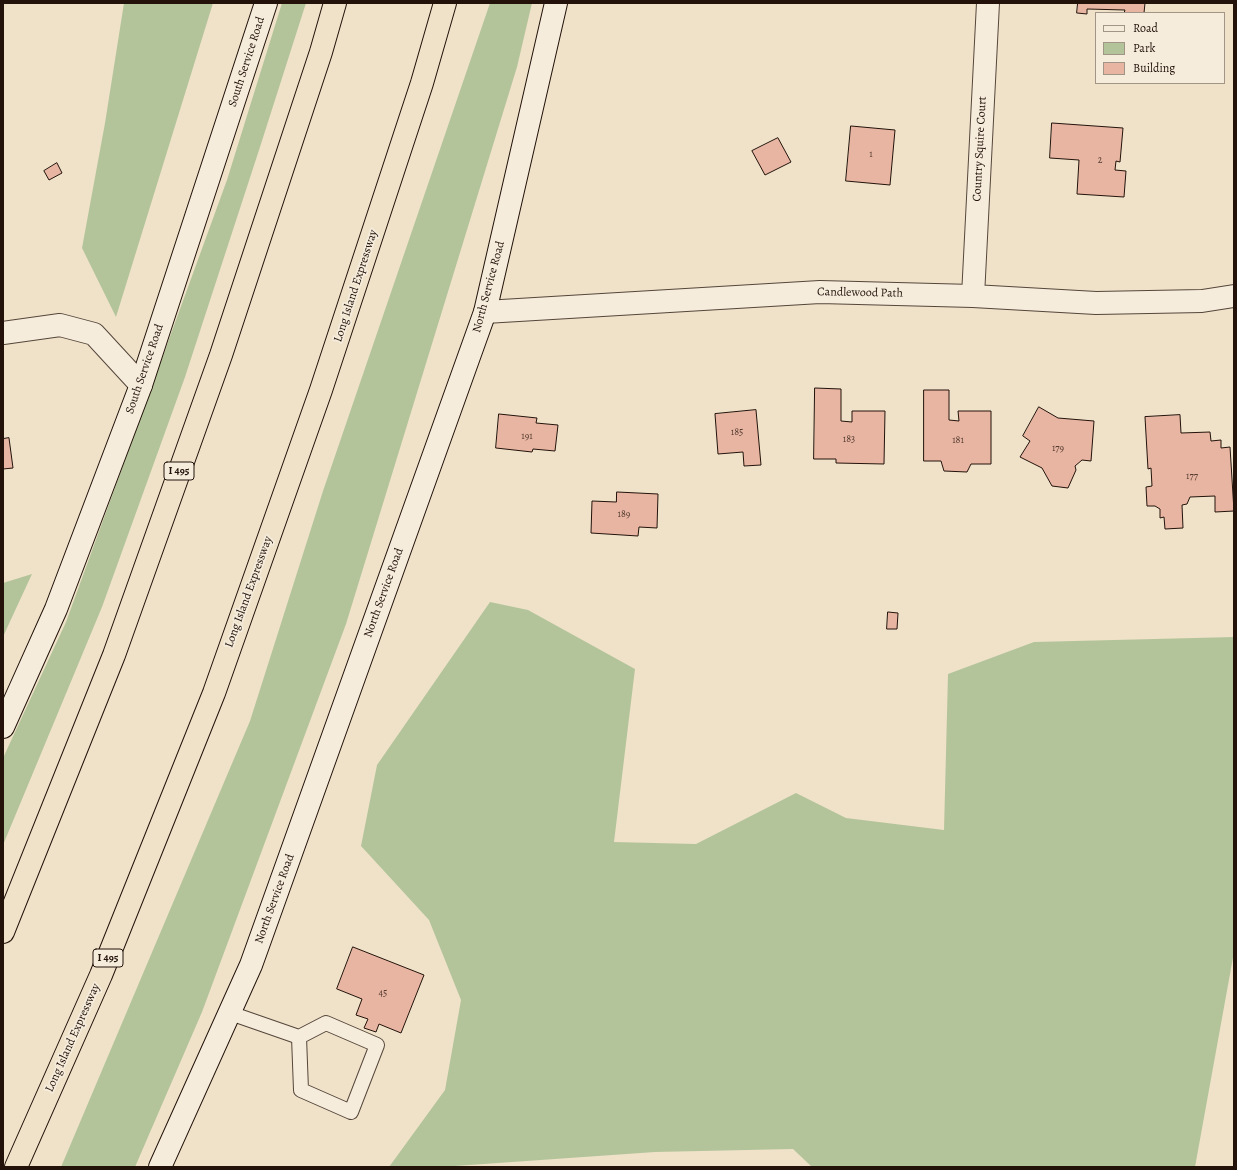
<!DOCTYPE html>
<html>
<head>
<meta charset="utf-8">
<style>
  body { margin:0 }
  #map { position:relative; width:1237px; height:1170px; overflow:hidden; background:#efe2c9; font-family:Alegreya,serif }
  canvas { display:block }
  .frame { position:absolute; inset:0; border:4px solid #22120a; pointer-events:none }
  .legend { position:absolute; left:1095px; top:12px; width:130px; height:72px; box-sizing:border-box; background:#f5ecdc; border:1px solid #a19588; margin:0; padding:5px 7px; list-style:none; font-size:12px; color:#22120a }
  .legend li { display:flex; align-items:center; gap:8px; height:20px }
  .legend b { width:20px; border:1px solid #a19588 }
</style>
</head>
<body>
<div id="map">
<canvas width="1237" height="1170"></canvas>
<div class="frame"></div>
<ul class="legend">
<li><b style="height:5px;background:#f5ecdc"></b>Road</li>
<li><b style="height:11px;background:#b4c49a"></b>Park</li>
<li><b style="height:11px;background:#e8b5a2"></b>Building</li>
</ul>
</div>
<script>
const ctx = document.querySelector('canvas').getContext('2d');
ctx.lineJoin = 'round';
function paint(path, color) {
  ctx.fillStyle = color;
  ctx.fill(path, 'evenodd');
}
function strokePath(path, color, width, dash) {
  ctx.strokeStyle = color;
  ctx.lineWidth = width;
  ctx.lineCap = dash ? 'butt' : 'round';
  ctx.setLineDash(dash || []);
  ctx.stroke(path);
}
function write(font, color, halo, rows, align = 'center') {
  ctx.font = font + ' Alegreya,serif';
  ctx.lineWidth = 3.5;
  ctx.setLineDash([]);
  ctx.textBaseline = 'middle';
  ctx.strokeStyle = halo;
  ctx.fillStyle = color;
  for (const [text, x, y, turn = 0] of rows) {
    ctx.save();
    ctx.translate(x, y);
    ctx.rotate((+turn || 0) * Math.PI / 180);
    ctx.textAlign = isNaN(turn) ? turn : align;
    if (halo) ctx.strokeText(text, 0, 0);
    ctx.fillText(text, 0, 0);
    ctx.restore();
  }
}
const green = new Path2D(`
  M124 3H213L116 317 82 248 105 123Z
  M282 3H306L260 147 185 377 102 607 3 845V758L66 622 227 180Z
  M490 3H532L517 67 346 624 202 1012 135 1167H61L250 721 323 491Z
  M32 574 7 628 3 637V583Z
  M490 602 528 610 635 669 614 842 696 844 796 793 846 818 944 830 948 674 1034 642 1234 637V952L1195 1167H812L793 1149 655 1152 441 1167H389L445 1090 461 1000 429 920 361 846 377 765Z`);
const building = new Path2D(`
  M1078 3H1145L1144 13H1124L1125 10 1087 9V14L1077 13Z
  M1052 123 1123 128 1120 162 1116 161 1115 170 1126 171 1124 197 1077 194 1079 160 1050 158Z
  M851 126 895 130 890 185 846 181Z
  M778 138 791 162 765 175 752 151Z
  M57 163 62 173 49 180 44 171Z
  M815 388 841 389V421L852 422V411H885L884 464 836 463V459H814Z
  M924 390H949V420L959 421 958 411H991V464H971L967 472 944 471 941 461H924Z
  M1039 407 1058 418 1094 421 1091 461 1082 460 1075 466 1076 470 1068 488 1052 486 1042 468 1020 457 1030 441 1023 436Z
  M756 410 761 465 744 466 743 452 718 454 715 414Z
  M499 414 537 418 536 423 558 425 555 451 533 449 532 452 496 448Z
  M1180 415 1181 433 1210 432 1211 441 1221 440V448L1230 447 1234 511 1215 512V496L1190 497 1187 504 1182 505 1183 528 1165 529 1164 517 1160 518V509L1155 506H1147L1146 487 1152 486 1151 468 1148 469 1145 417Z
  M9 438 13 468 3 469V439Z
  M617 492 658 494 657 528 639 527 638 536 591 533 592 501 616 502Z
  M888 612 898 613 897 629H887Z
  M353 947 424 975 401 1033 379 1024 376 1032 364 1028 368 1019 356 1015 362 999 337 989Z`);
const lane = new Path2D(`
  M230 1013 299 1037 326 1023 377 1045 351 1112 301 1090 299 1037`);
const street = new Path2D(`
  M973 296 988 3
  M485 312 820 292 973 296 1096 303 1202 301 1234 296
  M3 333 60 325 94 334 141 385`);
const secondary = new Path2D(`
  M3 727 56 609 141 385 266 3
  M160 1167 251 965 485 312 556 3`);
const highway = new Path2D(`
  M3 932 114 655 221 355 321 52 335 3
  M16 1167 101 975 214 693 321 390 422 83 445 3`);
const numberNames = [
  ["1",871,155],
  ["2",1100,161],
  ["185",737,433],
  ["191",527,437],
  ["183",849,440],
  ["181",958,441],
  ["179",1058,449],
  ["177",1192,477],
  ["189",624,515],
  ["45",383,994]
];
const shields = [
  [179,471,30],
  [108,958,30]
];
const shieldNames = [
  ["I 495",179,471],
  ["I 495",108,958]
];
const streetNames = [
  ["South Service Road",247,62,-72],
  ["Country Squire Court",980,149,-87],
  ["Long Island Expressway",356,286,-72],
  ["North Service Road",489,287,-75],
  ["Candlewood Path",860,293,1],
  ["South Service Road",145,369,-71],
  ["Long Island Expressway",249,592,-70],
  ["North Service Road",384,593,-70],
  ["North Service Road",275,899,-70],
  ["Long Island Expressway",73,1038,-66]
];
paint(green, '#b4c49a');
paint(building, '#e8b5a2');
strokePath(building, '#22120a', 1);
strokePath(lane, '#55463a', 16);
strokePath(street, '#55463a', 24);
strokePath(secondary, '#22120a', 24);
strokePath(highway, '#22120a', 24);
strokePath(lane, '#f5ecdc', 14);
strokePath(street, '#f5ecdc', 22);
strokePath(secondary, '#f5ecdc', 22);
strokePath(highway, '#efe2c9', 22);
write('10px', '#543b30', null, numberNames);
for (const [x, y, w] of shields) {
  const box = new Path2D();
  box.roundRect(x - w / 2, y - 9, w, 18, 3);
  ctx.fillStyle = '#f5ecdc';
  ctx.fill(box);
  strokePath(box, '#22120a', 1);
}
write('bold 11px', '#22120a', null, shieldNames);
write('12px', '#22120a', '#f5ecdc', streetNames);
</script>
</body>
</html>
